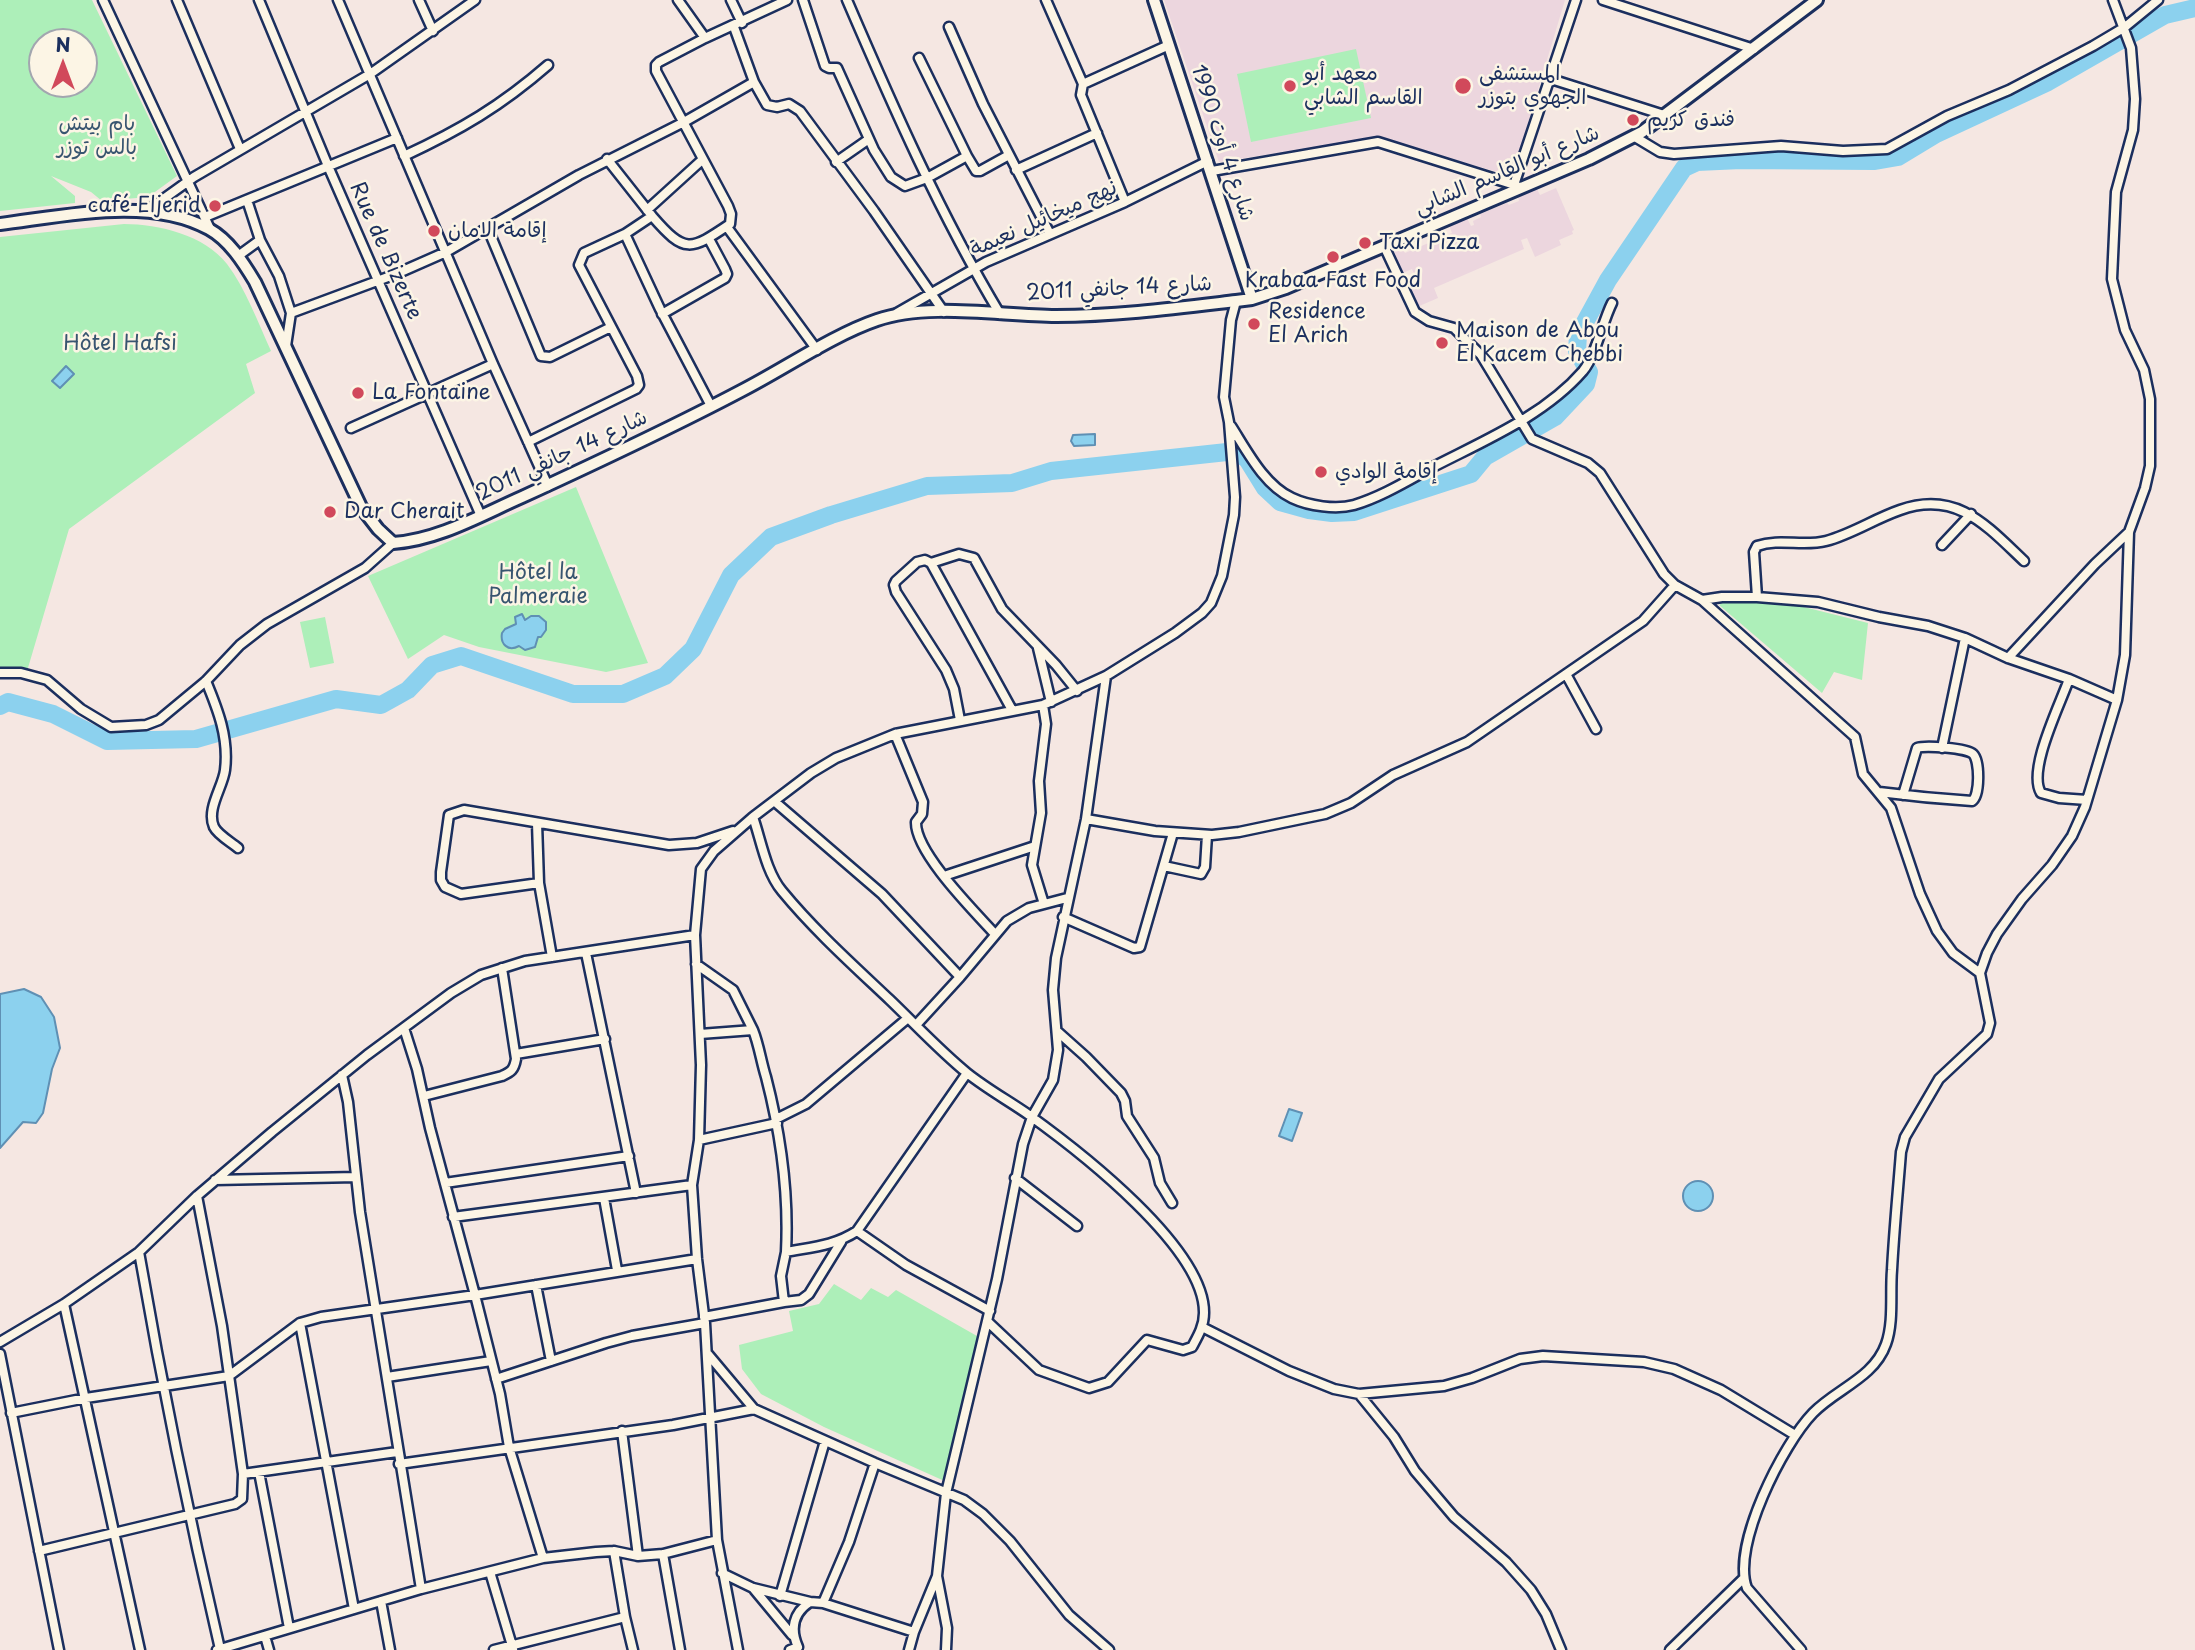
<!DOCTYPE html>
<html>
<head>
<meta charset="utf-8">
<style>
  body { margin:0 }
  #map { position:relative; width:2195px; height:1650px; overflow:hidden; background:#f5e7e2; font-family:"Playpen Sans",sans-serif }
  canvas { display:block }
  .north { position:absolute; left:28px; top:28px; width:70px; height:70px; box-sizing:border-box; background:#fcf5e5; border:2px solid #a2a6af; border-radius:50%; rotate:0deg; font-size:19px; font-weight:700; line-height:28px; text-align:center; color:#1b2f5e }
  .north::after { content:''; display:block; margin:auto; width:24px; height:32px; background:#d1495b; clip-path:polygon(50% 0,100% 100%,50% 72%,0 100%) }
</style>
</head>
<body>
<div id="map">
<canvas width="2195" height="1650"></canvas>
<div class="north">N</div>
</div>
<script>
const ctx = document.querySelector('canvas').getContext('2d');
ctx.lineJoin = 'round';
function paint(path, color) {
  ctx.fillStyle = color;
  ctx.fill(path, 'evenodd');
}
function strokePath(path, color, width, dash) {
  ctx.strokeStyle = color;
  ctx.lineWidth = width;
  ctx.lineCap = dash ? 'butt' : 'round';
  ctx.setLineDash(dash || []);
  ctx.stroke(path);
}
function write(font, color, halo, rows, align = 'center') {
  ctx.font = font + ' "Playpen Sans","Playpen Sans Arabic",sans-serif';
  ctx.lineWidth = 5;
  ctx.setLineDash([]);
  ctx.textBaseline = 'middle';
  ctx.strokeStyle = halo;
  ctx.fillStyle = color;
  for (const [text, x, y, turn = 0] of rows) {
    ctx.save();
    ctx.translate(x, y);
    ctx.rotate((+turn || 0) * Math.PI / 180);
    ctx.textAlign = isNaN(turn) ? turn : align;
    if (halo) ctx.strokeText(text, 0, 0);
    ctx.fillText(text, 0, 0);
    ctx.restore();
  }
}
const built = new Path2D(`
  M1164 0H1565L1512 176 1377 138 1219 162Z
  M1556 188 1574 230 1572 231 1573 234 1559 240 1561 245 1535 257 1527 238 1521 240 1524 249 1434 288 1438 298 1417 307 1405 279 1414 274 1412 269 1403 273 1394 251 1402 247 1405 253 1452 233 1449 225 1467 218 1471 226 1474 225 1473 221 1481 217 1480 214 1507 203 1509 205 1519 201 1518 197 1537 189 1540 195Z`);
const green = new Path2D(`
  M0 0H92L177 176 148 197 102 201 91 192 51 176 75 196V203L0 211ZM42 42H84V84H42Z
  M1356 49 1371 118 1251 142 1237 74Z
  M124 224C159 224 204 235 227 264 246 289 258 323 271 351L246 364 255 393 69 529 25 678 0 676V237Z
  M576 487 648 663 606 672 479 647 444 635 408 659 368 576Z
  M1725 601 1796 605 1868 623 1862 680 1834 672 1822 693 1719 605Z
  M325 617 334 663 310 668 300 622Z
  M834 1284 861 1300 871 1288 888 1297 896 1290 984 1340 956 1476 949 1483 824 1427 761 1394 742 1369 739 1345 793 1331 789 1311 819 1304Z`);
const water = new Path2D(`
  M66 366 74 374 60 388 52 381Z
  M1095 434V445L1074 446 1071 441 1073 435Z
  M522 614 525 620 531 616H539L546 622V630L541 637H538L535 647 525 650 519 646C508 652 500 644 502 633L505 629 516 624 515 617Z
  M24 989 41 997 54 1017 60 1048 52 1069 43 1113 36 1123 23 1122 0 1148V994Z
  M1289 1109 1302 1113 1292 1141 1279 1136Z
  M1683 1196a15 15 0 1 1 30 0a15 15 0 1 1-30 0Z`);
const river = new Path2D(`
  M0 706 8 702 53 714 107 741 196 739 336 699 381 705 408 690 432 665 461 656 573 694H623L665 676 693 649 731 575 771 537 831 515 927 486 1012 483 1051 471 1227 452 1237 453 1247 459 1265 488 1280 502 1309 510 1332 513 1354 512 1471 474 1485 457 1555 417 1586 384 1589 372 1577 351 1578 335 1608 280 1684 168 1697 162 1741 160 1875 161 1898 157 1936 134 2048 82 2165 15 2195 8`);
const street = new Path2D(`
  M103 0 210 229
  M177 0 240 149
  M259 0 328 166 481 516
  M338 0 493 364 548 486
  M419 0 433 31
  M678 0 705 38 787 0
  M731 0 742 23
  M803 0 825 66 829 68H837L874 150 891 177 905 186 927 178 967 156 919 58
  M847 0C893 107 940 214 1000 314
  M1046 0 1083 84 1081 95 1125 202
  M1603 0 1754 49
  M949 27 983 104 1050 234
  M1551 79 1664 115
  M754 82 767 105 777 107 789 104 800 111 874 211 944 312
  M1083 84 1169 45
  M1635 137 1660 152 1674 154 1781 146 1843 151 1887 149 1947 116 2009 90 2093 46 2125 27 2158 0
  M404 156C460 130 501 106 548 65
  M967 156 976 171H980L1009 155
  M607 159 652 216 625 234
  M836 162 869 139
  M1016 170 1097 133
  M1212 171 1378 142 1521 187
  M1514 185 1576 0
  M148 210 194 177 370 74 475 0
  M647 210 702 160
  M652 216C685 254 690 251 730 224L731 214 728 206 656 71V65L659 62 705 38
  M205 217 397 138
  M727 227 817 350
  M488 229 541 356 550 357 611 327
  M260 240 279 276 291 313 286 346
  M1384 246 1415 312 1429 321 1454 328 1481 355 1532 439 1588 463 1600 473 1664 574 1675 585 1702 600 1855 737 1863 774 1891 808 1920 894 1937 931 1953 953 1980 973
  M238 256 260 240 247 200
  M291 313 396 274 446 252 579 175 684 122 754 82 734 27
  M897 313 986 262 1125 202 1208 161
  M662 314 725 278 727 274 725 269 709 239
  M1231 426C1247 451 1264 485 1292 498 1309 506 1336 510 1354 505 1381 497 1407 481 1431 468 1483 441 1544 416 1583 371 1596 355 1602 323 1612 303
  M351 428 493 364
  M528 442 636 389 639 385 637 376 579 265 584 253 625 234 660 309 711 406
  M1942 545 1971 514
  M931 563 1012 710
  M1757 597 1754 552 1757 546C1780 538 1803 547 1826 541 1852 534 1874 519 1900 510 1956 490 1986 525 2024 561
  M1702 600 1722 597H1757L1818 602 1879 617 1928 626 1965 638 2008 658 2069 679 2117 700
  M1038 648 1051 702
  M2008 658 2095 564 2129 532
  M0 673H21L47 680 81 709 111 727 146 725 159 720 206 681 240 645 267 624 365 568 393 543
  M1566 674 1596 729
  M2069 679C2060 705 2027 770 2041 793L2059 798 2087 800
  M206 681C218 710 229 738 225 770 223 787 206 809 214 827 218 835 231 842 238 848
  M1043 705 1046 724 1039 781 1041 813 1032 865 1044 904
  M960 720 954 689 946 670 896 592 894 585 896 581 917 562 925 560 931 563 959 554 974 558 1002 609 1056 665 1077 691
  M895 734 923 802 922 814 916 822C915 852 973 910 994 933
  M1942 748 1965 638
  M1879 792C1910 796 1941 799 1972 801 1980 796 1980 761 1973 754 1967 748 1925 745 1917 748L1903 795
  M774 801 882 894 960 977 916 1025
  M753 817C761 840 766 872 782 891 814 930 853 965 890 1000 916 1025 940 1051 967 1073 987 1089 1009 1101 1029 1115 1079 1151 1205 1248 1204 1313 1204 1326 1198 1336 1192 1347L1183 1350 1147 1340 1108 1382 1089 1388 1039 1370 988 1322
  M1086 819 1155 831 1212 835 1239 832 1325 814 1351 803 1393 775 1467 742 1643 621 1675 585
  M537 823 539 883 552 957
  M1164 866 1201 874 1205 867 1207 835
  M944 876 1035 846
  M539 883 461 894 445 887 441 880V872L449 815 464 810 669 845 697 843 733 831
  M1063 917 1134 948 1140 947 1173 833
  M586 953 636 1193
  M696 964 733 990 753 1030 700 1034
  M960 977 1007 921 1029 908 1067 898
  M404 1028 417 1069 430 1128 475 1295 500 1394 509 1447 543 1558
  M753 1030C759 1045 761 1061 766 1077 781 1135 789 1192 786 1252
  M1058 1032 1086 1057 1121 1093 1125 1101 1127 1116 1154 1158 1160 1183 1172 1203
  M516 1054 605 1039
  M342 1075 348 1102 360 1212 421 1589
  M424 1096 502 1076C511 1072 514 1070 516 1059L502 968
  M776 1119 806 1104 908 1018
  M699 1140 777 1123
  M1015 1178 1077 1226
  M215 1180 356 1177
  M445 1183 629 1156
  M604 1198 617 1270
  M453 1217 692 1185
  M857 1231 906 1265 990 1311
  M139 1252C162 1385 189 1517 220 1649
  M536 1285 551 1361
  M784 1302 801 1300 809 1294 841 1242
  M64 1304 140 1650
  M704 1317 784 1302 781 1276 786 1252C812 1247 834 1246 857 1231L967 1073
  M300 1323 354 1609
  M1202 1327 1289 1371 1334 1389 1359 1394 1444 1386 1472 1378 1520 1359 1543 1356 1644 1362 1674 1369 1721 1390 1795 1435
  M0 1342 64 1304 139 1252 197 1196 272 1132 367 1055 451 993 481 975 525 961 695 935
  M707 1353 754 1409 875 1463 964 1500 983 1514 1010 1541 1069 1615 1109 1650
  M0 1354 59 1650
  M387 1377 491 1361
  M496 1379 606 1343 632 1336 705 1323
  M1359 1394 1394 1437 1415 1471 1454 1517 1506 1562 1531 1590 1546 1614 1561 1650
  M11 1413 86 1398 229 1376 300 1323 321 1317 475 1295 697 1259
  M622 1431 638 1556
  M399 1464 673 1425 754 1409
  M259 1472 289 1628
  M243 1474 397 1452
  M39 1551 235 1504 242 1499 243 1474 222 1326 197 1196
  M614 1551 625 1617 633 1650
  M663 1554 680 1650
  M490 1572 513 1649
  M722 1573 753 1588 810 1602
  M753 1588 792 1635
  M780 1596 825 1441
  M381 1601 390 1650
  M823 1603 914 1632
  M265 1636 269 1650
  M217 1650 421 1589 543 1558 596 1552 614 1551 638 1556 663 1554 717 1540
  M494 1650 625 1617
  M738 1650 717 1540 705 1323 697 1259 692 1185 699 1140 701 1065 695 935 701 869 714 851 753 817 811 773 836 758 895 734 1043 705 1106 676 1175 633 1202 613 1211 603 1222 576 1234 515 1235 497 1229 422 1224 397 1231 320 1236 301
  M790 1650 798 1647C790 1629 793 1613 810 1602L823 1603 849 1542 875 1463
  M909 1650 914 1632 937 1576
  M946 1650 947 1628 937 1576 946 1493 997 1279 1023 1144 1032 1117 1053 1080 1058 1050 1053 990 1056 958 1086 819 1106 676
  M1670 1650 1744 1578
  M1801 1650 1747 1588C1731 1546 1783 1444 1813 1413 1836 1389 1874 1378 1886 1344 1894 1322 1890 1293 1892 1270 1894 1231 1898 1191 1901 1152L1905 1137 1939 1079 1987 1034 1990 1023 1980 973 1987 953 1997 934 2022 899 2052 865 2072 836 2085 807 2117 700 2125 655 2129 532 2145 488 2150 466V399L2144 370 2125 330 2112 279 2116 192 2133 130 2135 99 2131 48 2113 0`);
const secondary = new Path2D(`
  M1154 0 1252 299
  M0 224C64 216 150 196 209 229 229 240 243 262 255 282L361 507 378 529 393 543C438 540 481 515 522 497 596 463 669 429 741 391 784 369 833 335 877 320 928 302 1002 316 1056 316 1116 316 1177 308 1236 301L1252 299 1286 288 1589 159 1642 132 1817 0`);
const markers = [
  [1290,86,7,"#d1495b"],
  [1463,86,9,"#d1495b"],
  [1633,120,7,"#d1495b"],
  [215,206,7,"#d1495b"],
  [434,231,7,"#d1495b"],
  [1365,243,7,"#d1495b"],
  [1333,257,7,"#d1495b"],
  [1254,324,7,"#d1495b"],
  [1442,343,7,"#d1495b"],
  [358,393,7,"#d1495b"],
  [1321,472,7,"#d1495b"],
  [330,512,7,"#d1495b"]
];
const poiNames = [
  ["معهد أبو",1304,74],
  ["القاسم الشابي",1304,98],
  ["المستشفى",1479,74],
  ["الجهوي بتوزر",1479,98],
  ["فندق كريم",1647,120],
  ["café Eljerid",201,206,"right"],
  ["إقامة الامان",448,231],
  ["Taxi Pizza",1379,243],
  ["Krabaa Fast Food",1333,281,"center"],
  ["Residence",1268,312],
  ["El Arich",1268,336],
  ["Maison de Abou",1456,331],
  ["El Kacem Chebbi",1456,355],
  ["La Fontaine",372,393],
  ["إقامة الوادي",1335,472],
  ["Dar Cherait",344,512]
];
const parkNames = [
  ["بام بيتش",97,124],
  ["بالس توزر",97,148],
  ["Hôtel Hafsi",120,344],
  ["Hôtel la",538,573],
  ["Palmeraie",538,597]
];
const streetNames = [
  ["شارع 4 أوت 1990",1222,143,72],
  ["شارع أبو القاسم الشابي",1507,171,-23],
  ["نهج ميخائيل نعيمة",1044,219,-24],
  ["Rue de Bizerte",385,251,66],
  ["شارع 14 جانفي 2011",1119,289,-3],
  ["شارع 14 جانفي 2011",562,456,-25]
];
paint(built, '#ecd6de');
paint(green, '#adefb9');
paint(water, '#8cd1ee');
strokePath(water, '#5f90b4', 2);
strokePath(river, '#8cd1ee', 18);
strokePath(street, '#1b2f5e', 13);
strokePath(secondary, '#1b2f5e', 16);
strokePath(street, '#fcf5e5', 8);
strokePath(secondary, '#fcf5e5', 10);
for (const [x, y, r, color] of markers) {
  const dot = new Path2D();
  dot.arc(x, y, r, 0, 2 * Math.PI);
  ctx.fillStyle = color;
  ctx.fill(dot);
  strokePath(dot, '#fcf5e5', 2.5);
}
write('21px', '#1b2f5e', '#fcf5e5', poiNames, 'left');
write('21px', '#385570', '#fcf5e5', parkNames);
write('21px', '#1b2f5e', '#fcf5e5', streetNames);
</script>
</body>
</html>
